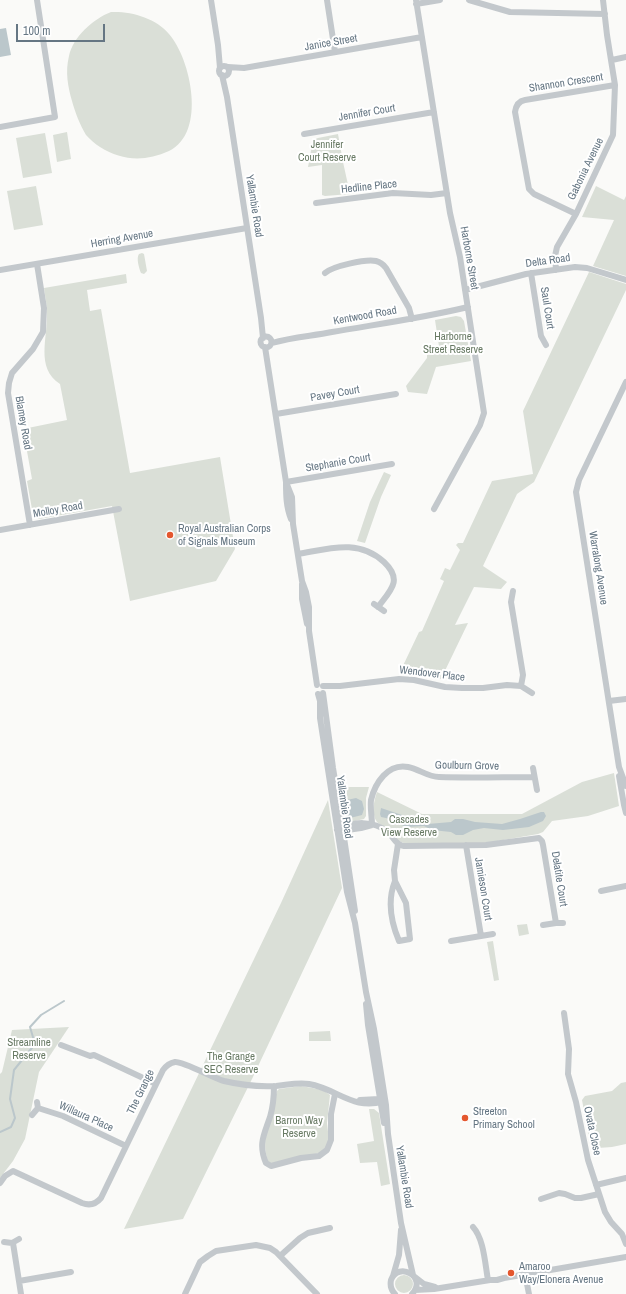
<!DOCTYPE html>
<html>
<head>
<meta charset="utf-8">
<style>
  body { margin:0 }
  #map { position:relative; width:626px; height:1294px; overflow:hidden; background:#fafaf8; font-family:"Archivo Narrow",sans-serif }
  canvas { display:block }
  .scale { position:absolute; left:16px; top:24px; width:89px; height:18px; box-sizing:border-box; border:2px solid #657683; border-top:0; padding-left:5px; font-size:12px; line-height:14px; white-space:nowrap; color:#657683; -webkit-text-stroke:3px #fff; paint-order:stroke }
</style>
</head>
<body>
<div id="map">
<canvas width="626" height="1294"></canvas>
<div class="scale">100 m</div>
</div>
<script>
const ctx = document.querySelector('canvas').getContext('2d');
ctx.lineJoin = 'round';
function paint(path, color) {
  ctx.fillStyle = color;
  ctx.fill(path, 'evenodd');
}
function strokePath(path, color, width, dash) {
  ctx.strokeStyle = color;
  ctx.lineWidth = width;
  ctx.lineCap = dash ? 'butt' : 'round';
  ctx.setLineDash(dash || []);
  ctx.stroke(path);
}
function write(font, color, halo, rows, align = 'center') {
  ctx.font = font + ' "Archivo Narrow",sans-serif';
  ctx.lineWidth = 4;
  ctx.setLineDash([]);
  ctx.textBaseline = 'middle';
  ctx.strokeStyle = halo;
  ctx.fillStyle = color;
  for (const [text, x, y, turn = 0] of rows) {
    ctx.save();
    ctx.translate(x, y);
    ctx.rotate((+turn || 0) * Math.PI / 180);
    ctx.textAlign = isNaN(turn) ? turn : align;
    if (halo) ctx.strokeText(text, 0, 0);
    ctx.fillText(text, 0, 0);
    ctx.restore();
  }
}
const green = new Path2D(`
  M111 12C131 11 156 18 169 34 191 59 207 133 169 151 145 162 122 161 100 147 95 144 90 139 86 135 80 125 75 112 72 101 68 87 65 72 69 56 73 37 93 19 111 12Z
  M67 132 71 159 57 162 53 135Z
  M45 133 52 173 23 178 16 138Z
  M338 134 343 162 350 194 325 196 322 195V165L308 167 313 140 318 138Z
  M36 186 43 225 14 230 7 191Z
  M596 186 624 200 626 196V276L593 266 614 220 582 217Z
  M142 253 144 254 147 271 144 274 141 273C139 268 136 258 139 254Z
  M589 272 626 284V290L534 482 517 494 483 566 507 582 501 589 474 587 455 625 468 623 441 679 416 673 400 672 419 632 422 631 444 581 440 579 445 568 450 570 460 550 456 545 458 543H463L492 481 533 474 523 411Z
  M126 274 127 283 87 290 90 311 101 309 130 473 220 457 235 549 216 581 130 601 112 506 39 519 33 515 27 481 32 479 23 429 67 420 60 384C35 368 48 337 47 313 47 305 45 296 44 288Z
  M456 316 461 317 464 321 471 361 436 367 427 394 408 392 406 386 427 358V355L440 353 435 320Z
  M384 472 391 475 381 497 365 543 357 541 370 502Z
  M614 773 619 806 588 816 552 821 543 832 538 834 486 843H404C396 841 396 835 391 830 387 827 381 826 377 822 371 814 374 800 377 792L422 814H522L582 782Z
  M342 787H369L366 798V816L364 819 350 822 347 820Z
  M328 800 342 888 252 1079 183 1219 124 1229 281 903Z
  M527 924 529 934 519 936 517 925Z
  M493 941 499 980 494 981 487 942Z
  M69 1027 39 1072 25 1139 13 1161 0 1178V1074L2 1072 12 1030Z
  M330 1031 331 1041H309V1032Z
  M626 1082V1144L612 1147 598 1148V1143L590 1144 582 1100 585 1096 612 1091 621 1083Z
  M301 1086C310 1088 323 1088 330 1095L327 1123 329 1140 325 1149 319 1153 276 1164 269 1163C259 1142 271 1113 277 1091L279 1089Z
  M369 1109H374L379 1113 390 1184 381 1186 377 1162 360 1163 357 1144 374 1141Z
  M395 1284a9 9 0 1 1 18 0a9 9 0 1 1-18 0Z`);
const water = new Path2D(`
  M6 28 11 55 0 57V29Z
  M356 798 362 801 364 809 362 815 350 818C345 813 346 807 347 800Z
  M381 808 405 816 418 817 428 824 451 822 455 819H463L475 822 502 824 520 819 541 812H544L546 816 543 821 529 827 503 830 484 828 473 830 463 835H456L451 832 432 830 424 826 406 827 386 818 381 817 380 814Z`);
const stream = new Path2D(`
  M0 1132 11 1127 15 1118 10 1099 14 1070 35 1044 30 1027 41 1015 64 1001`);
const minor = new Path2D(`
  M211 0 218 45 220 68
  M327 0 335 52
  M416 0 450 213 460 257 484 413 480 425 434 509
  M469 0 510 12 605 14
  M416 4 440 0
  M612 60 626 57
  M219 71a5 5 0 1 1 10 0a5 5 0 1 1-10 0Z
  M228 67 244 68 422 37
  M222 75 227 97 261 318 263 338
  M0 127 55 117 37 0
  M304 134 434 112
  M316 203 393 193 431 195 447 193
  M576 214 534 194 529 189 515 112C516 105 519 101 525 100L615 85
  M0 270 247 228
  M556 270 555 256 557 247 576 214 613 135 615 85 607 35 603 0
  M325 273C333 266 365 259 376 261 380 262 383 264 386 268L409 308 412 319
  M531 273 541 336 546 345
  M465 290 526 274 575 267 587 268 626 280
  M260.5 342a5.5 5.5 0 1 1 11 0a5.5 5.5 0 1 1-11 0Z
  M272 343C292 337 312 336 332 332 378 324 423 318 468 307
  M265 347 286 482C286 494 286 507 291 519
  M626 382 579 480 576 492 619 767 626 786
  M276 414 396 394
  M286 482 292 497 293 524 302 581 306 592 309 607V631L317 685
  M286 482 392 464
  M30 525 8 393 9 383 12 373 33 349 43 332 44 308 37 264
  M0 530 119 509
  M298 554C328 549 358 538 384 562 403 580 391 590 378 607
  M302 584V599L307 624
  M374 604 384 611
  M323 686H340L399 679 414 680 445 687 462 688H483L507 685 521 686 523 675 511 602 513 591
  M521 686 532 693
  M323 693 333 768 340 811 355 911
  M318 694 320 701V718L347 892 355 923 366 992 374 1029 386 1105 388 1134 401 1223 413 1275
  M609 701 626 699
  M533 768 537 790
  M619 776 624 805 626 813
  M372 825C372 817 370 808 371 800 375 783 388 763 408 767 419 769 428 777 439 777 471 778 503 777 534 777
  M337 830C353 821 373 820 388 832 394 838 396 845 404 846L486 845 539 838 542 841 543 845 556 923
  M340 831 361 828 372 825
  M466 845 481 936
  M395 881C387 901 391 922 399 941L410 939 406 903 395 881 394 870 398 844
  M601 891 626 886
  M543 925 556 923H563
  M451 941 493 934
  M366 1004 368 1025 384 1123
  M564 1013 569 1049 568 1074 576 1102 588 1160 605 1212 611 1222 622 1234 626 1244
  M61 1045 90 1056 94 1055 156 1084
  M274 1086C274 1096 273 1107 270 1117 264 1135 258 1144 266 1163L271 1166 301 1158 319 1156 327 1150 331 1140V1114L335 1094
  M360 1100 379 1099 383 1100
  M38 1108 63 1116 126 1146
  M32 1115 38 1108 37 1102
  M0 1183 5 1176 13 1171 82 1203C90 1206 96 1204 101 1198L163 1070C166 1066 170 1063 175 1062 183 1061 213 1078 224 1081 241 1085 258 1087 276 1086 287 1085 298 1082 309 1084 338 1089 353 1111 385 1101
  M596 1185 626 1178
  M541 1199 559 1193 565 1194 575 1198H581L599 1194
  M473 1227C484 1239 485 1264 488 1280
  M4 1242 12 1243 19 1239
  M13 1243 21 1294
  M280 1256 300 1238 308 1233 330 1228
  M525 1274 529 1294
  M393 1276 399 1255 401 1230
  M415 1277 424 1284 435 1287
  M19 1281 71 1272
  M415 1290 434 1289 490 1280H497L504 1278 626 1257
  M185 1294 200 1262 208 1256 216 1251 256 1245 270 1248 276 1252 317 1294
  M395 1294C391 1290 390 1285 391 1280 398 1261 428 1277 412 1294`);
const markers = [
  [170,535,4,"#e4572e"],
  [465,1118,4,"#e4572e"],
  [511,1273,4,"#e4572e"]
];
const streetNames = [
  ["Janice Street",331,43,-10],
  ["Shannon Crescent",566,83,-9],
  ["Jennifer Court",367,113,-10],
  ["Gabonia Avenue",586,169,-64],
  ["Hedline Place",369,187,-6],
  ["Yallambie Road",254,206,81],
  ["Herring Avenue",122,239,-10],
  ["Harborne Street",469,258,80],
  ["Delta Road",548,261,-8],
  ["Saul Court",547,308,81],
  ["Kentwood Road",365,316,-10],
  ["Pavey Court",335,394,-10],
  ["Blamey Road",23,423,80],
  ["Stephanie Court",338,463,-10],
  ["Molloy Road",58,510,-10],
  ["Warralong Avenue",598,568,81],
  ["Wendover Place",432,674,7],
  ["Goulburn Grove",467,766,1],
  ["Yallambie Road",344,807,82],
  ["Delatite Court",559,879,81],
  ["Jamieson Court",483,889,81],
  ["The Grange",141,1092,-64],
  ["Willaura Place",86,1117,24],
  ["Ovata Close",592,1131,78],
  ["Yallambie Road",404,1177,81]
];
const parkNames = [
  ["Jennifer",327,145],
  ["Court Reserve",327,158],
  ["Harborne",453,337],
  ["Street Reserve",453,350],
  ["Cascades",409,820],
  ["View Reserve",409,833],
  ["Streamline",29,1043],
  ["Reserve",29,1056],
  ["The Grange",231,1057],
  ["SEC Reserve",231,1070],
  ["Barron Way",299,1121],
  ["Reserve",299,1134]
];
const poiNames = [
  ["Royal Australian Corps",178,529],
  ["of Signals Museum",178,542],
  ["Streeton",473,1112],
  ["Primary School",473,1125],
  ["Amaroo",519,1267],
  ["Way/Elonera Avenue",519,1280]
];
paint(green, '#dadfd7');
paint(water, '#bbc7cb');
strokePath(stream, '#bbc7cb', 2);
strokePath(minor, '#c3c8cc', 6);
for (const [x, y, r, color] of markers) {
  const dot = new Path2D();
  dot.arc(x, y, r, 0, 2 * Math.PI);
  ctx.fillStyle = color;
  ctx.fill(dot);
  strokePath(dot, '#fff', 1.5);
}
write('11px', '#657683', '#fff', streetNames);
write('11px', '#687a64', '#fff', parkNames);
write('11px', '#657683', '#fff', poiNames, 'left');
</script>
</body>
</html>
